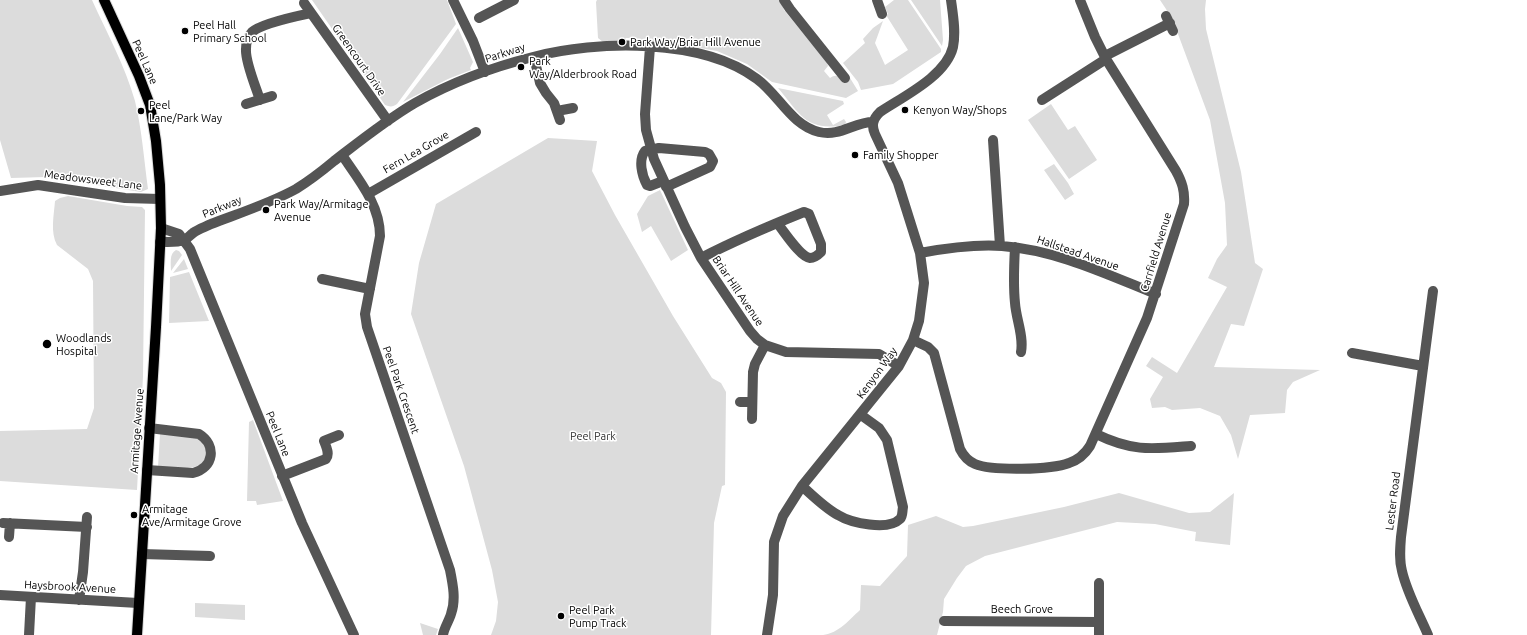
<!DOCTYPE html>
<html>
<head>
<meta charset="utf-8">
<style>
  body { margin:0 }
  canvas { display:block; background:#fff }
</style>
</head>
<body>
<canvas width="1527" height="635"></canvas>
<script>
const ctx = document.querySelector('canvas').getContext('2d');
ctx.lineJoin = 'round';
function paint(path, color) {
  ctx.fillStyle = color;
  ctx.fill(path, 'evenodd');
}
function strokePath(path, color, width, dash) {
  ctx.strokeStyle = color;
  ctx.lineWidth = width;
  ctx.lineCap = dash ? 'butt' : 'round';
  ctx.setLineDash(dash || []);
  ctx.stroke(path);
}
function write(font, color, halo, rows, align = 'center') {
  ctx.font = font + ' Ubuntu,sans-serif';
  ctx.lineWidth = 3;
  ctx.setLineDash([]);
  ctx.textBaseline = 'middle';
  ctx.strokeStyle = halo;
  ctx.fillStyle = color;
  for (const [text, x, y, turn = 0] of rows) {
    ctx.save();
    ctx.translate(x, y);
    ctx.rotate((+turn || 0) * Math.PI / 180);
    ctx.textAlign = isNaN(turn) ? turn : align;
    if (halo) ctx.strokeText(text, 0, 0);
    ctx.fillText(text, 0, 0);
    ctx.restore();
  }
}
const green = new Path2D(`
  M0 0H92C107 33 125 66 135 101 142 130 144 160 148 189L141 192 46 177 11 178 0 140Z
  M312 0H447L456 24 397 104C393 107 390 107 385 105Z
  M597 0H780L784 10 827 62 828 66 824 71 830 78C837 73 839 77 845 82L850 78 858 91 846 98 772 82 747 64 717 51 666 42 636 41 633 38H626L623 41 603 42 598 38 596 2Z
  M894 0H908L941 49V52L893 84 861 90 858 82 843 63 865 43 863 39 873 28 883 21 875 43 885 65 908 50 886 15 888 14 885 7Z
  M911 0H940L943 40 942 46Z
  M1160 0H1206L1205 9 1206 29 1241 172 1255 263 1263 269 1244 326 1231 324 1214 367 1320 370 1293 382 1287 390 1285 413 1250 415 1238 459 1231 435 1220 416 1200 408 1172 410 1165 407 1152 408 1150 399 1163 377 1146 366 1152 357 1177 373 1227 287 1208 278 1217 259 1227 245 1225 203 1210 120 1178 34 1166 9Z
  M458 28 473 62 470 68 471 70 448 79 403 102 440 54Z
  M778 88 843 101 844 104 827 115 833 125 844 119 846 122 845 125C806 132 800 114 778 88Z
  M1051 104 1068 130 1075 126 1097 160 1069 179 1028 120Z
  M548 138 597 141 592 171 615 215 673 316 712 378 721 383 726 392 725 485 722 486 714 523 711 635H491L496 621 498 602 492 570 464 466 411 314 419 263 436 204Z
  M1054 164 1068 183 1074 194 1065 200 1044 170Z
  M660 190 688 250 671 261 651 226 642 232 637 214 648 196Z
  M68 196 127 206 142 207 145 210 143 376 137 490 0 481V431L87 429 94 408 93 281 88 269 57 245C50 232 54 215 55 201L60 198Z
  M176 250 179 251 182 255 171 271C171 263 169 254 176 250Z
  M184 259 188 269 173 273Z
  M189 272 209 321 169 323 170 277Z
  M253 420 283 501 257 505 256 501H247L249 422Z
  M160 434C171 434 184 433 195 436 201 438 203 442 205 447 215 475 173 467 158 467Z
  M1119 493 1189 513 1210 512 1234 493 1230 545 1195 541 1196 532 1155 524 1117 522 985 556 966 566 957 578 944 599 943 612 937 635H823C839 633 849 620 860 610L861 585 880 586 907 556 908 525 936 516 963 527 973 526 1064 507Z
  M195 603 245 605V620L195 617Z
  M420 623 438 629 436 635H423Z`);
const minor = new Path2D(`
  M453 0 473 41 485 72
  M784 0 790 9 845 78
  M877 0 882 14
  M304 3 388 121
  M1166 16 1173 31
  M479 18 514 0
  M650 47 645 114 646 130 654 159 685 227 701 258 750 331 757 339 765 345 786 352 879 354 899 366
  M1105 56 1170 23
  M534 57 540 83 546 93 554 103 560 120
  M260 100C256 87 245 62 246 49 246 43 248 36 252 32 262 23 297 16 311 13
  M1042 100 1106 59
  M246 104 272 96
  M557 111 573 108
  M993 140 1000 246
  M342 155C359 180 380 205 380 236L365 314 367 327 450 570C453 585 456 600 451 614 449 621 444 628 443 635
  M663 181 650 186 647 185C642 176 638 160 645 151L659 148 705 152 709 154 713 161 710 167 666 187
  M0 191 38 185 125 198 160 199
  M368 194 476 132
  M161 228 179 234 190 249 302 523 354 635
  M160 242C167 242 177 243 184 240 187 239 190 235 193 233 198 229 205 227 211 224 237 214 271 203 296 189 309 181 322 171 334 161 360 141 386 120 415 103 452 82 493 67 533 57 597 40 702 38 757 79 779 95 791 125 819 132 840 137 854 122 873 122
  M1015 247C1014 266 1013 284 1015 303 1016 319 1024 336 1021 352
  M920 253C947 248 974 244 1002 246 1056 250 1106 274 1156 294
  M701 258C734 241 769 226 804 212L809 214 821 244V252C818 255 815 258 810 258 800 257 784 231 777 223
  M322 279 370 289
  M913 340 928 347 934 353 960 449C963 455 968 461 975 464 992 471 1051 470 1069 463 1078 460 1085 454 1090 446L1147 318 1184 204C1185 191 1182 182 1176 171L1106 59 1095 37 1080 0
  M1352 353 1423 366
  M740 402H752
  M752 419 753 372 755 364 765 345
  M1096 434C1133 452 1152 449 1191 446
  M147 470 193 473C214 468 217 445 199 434L149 428
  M282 476 326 459C330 454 326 446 324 441L339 435
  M802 486C813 496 825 508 838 515 851 523 888 531 900 519 903 516 902 512 903 507L887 440 879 428 861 415
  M3 523 87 527
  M9 537 10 523
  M142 554 210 556
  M1099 583V635
  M0 595 138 603
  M79 600 83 572 87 517
  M944 621 1099 622
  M29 635 31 597
  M767 635 773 595 774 542 783 516 802 486 899 366 913 340 919 321 924 283 920 253 898 183 875 134C871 125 873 119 880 112 904 96 946 76 953 47 956 32 953 15 951 0
  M1428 635C1419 614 1407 593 1402 571 1399 560 1400 549 1401 537L1433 291`);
const major = new Path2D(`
  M104 0 139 76 150 105 156 141 160 185 161 228 156 327 137 635`);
const markers = [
  [185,31,4,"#000"],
  [622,42,4,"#000"],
  [521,67,4,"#000"],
  [905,110,4,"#000"],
  [141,111,4,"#000"],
  [855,155,4,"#000"],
  [266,210,4,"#000"],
  [47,344,5,"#000"],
  [134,515,4,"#000"],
  [561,616,4,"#000"]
];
const poiNames = [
  ["Peel Hall",193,25],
  ["Primary School",193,38],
  ["Park Way/Briar Hill Avenue",630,42],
  ["Park",529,61],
  ["Way/Alderbrook Road",529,74],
  ["Peel",149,105],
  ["Lane/Park Way",149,118],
  ["Kenyon Way/Shops",913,110],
  ["Family Shopper",863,155],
  ["Park Way/Armitage",274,204],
  ["Avenue",274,217],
  ["Woodlands",56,338],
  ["Hospital",56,351],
  ["Armitage",142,509],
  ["Ave/Armitage Grove",142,522],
  ["Peel Park",569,610],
  ["Pump Track",569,623]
];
const streetNames = [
  ["Parkway",505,53,-18],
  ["Greencourt Drive",359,60,55],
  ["Peel Lane",145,62,66],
  ["Fern Lea Grove",416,152,-30],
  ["Meadowsweet Lane",93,180,7],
  ["Parkway",222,207,-22],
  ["Carrfield Avenue",1156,252,-73],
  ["Hallstead Avenue",1078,253,19],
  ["Briar Hill Avenue",738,291,56],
  ["Kenyon Way",877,373,-54],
  ["Peel Park Crescent",401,390,71],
  ["Armitage Avenue",137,431,-86],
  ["Peel Lane",278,434,68],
  ["Lester Road",1393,501,-83],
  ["Haysbrook Avenue",70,587,3],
  ["Beech Grove",1022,609]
];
const parkNames = [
  ["Peel Park",593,436]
];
paint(green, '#dcdcdc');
strokePath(major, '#dbdbdb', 12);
strokePath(minor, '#555', 10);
strokePath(major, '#000', 10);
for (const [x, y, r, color] of markers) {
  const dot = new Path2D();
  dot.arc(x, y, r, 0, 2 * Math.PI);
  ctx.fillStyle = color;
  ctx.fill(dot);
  strokePath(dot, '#fff', 1.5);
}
write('11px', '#000', '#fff', poiNames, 'left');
write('11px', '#000', '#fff', streetNames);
write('11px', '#333', '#fff', parkNames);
</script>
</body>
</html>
